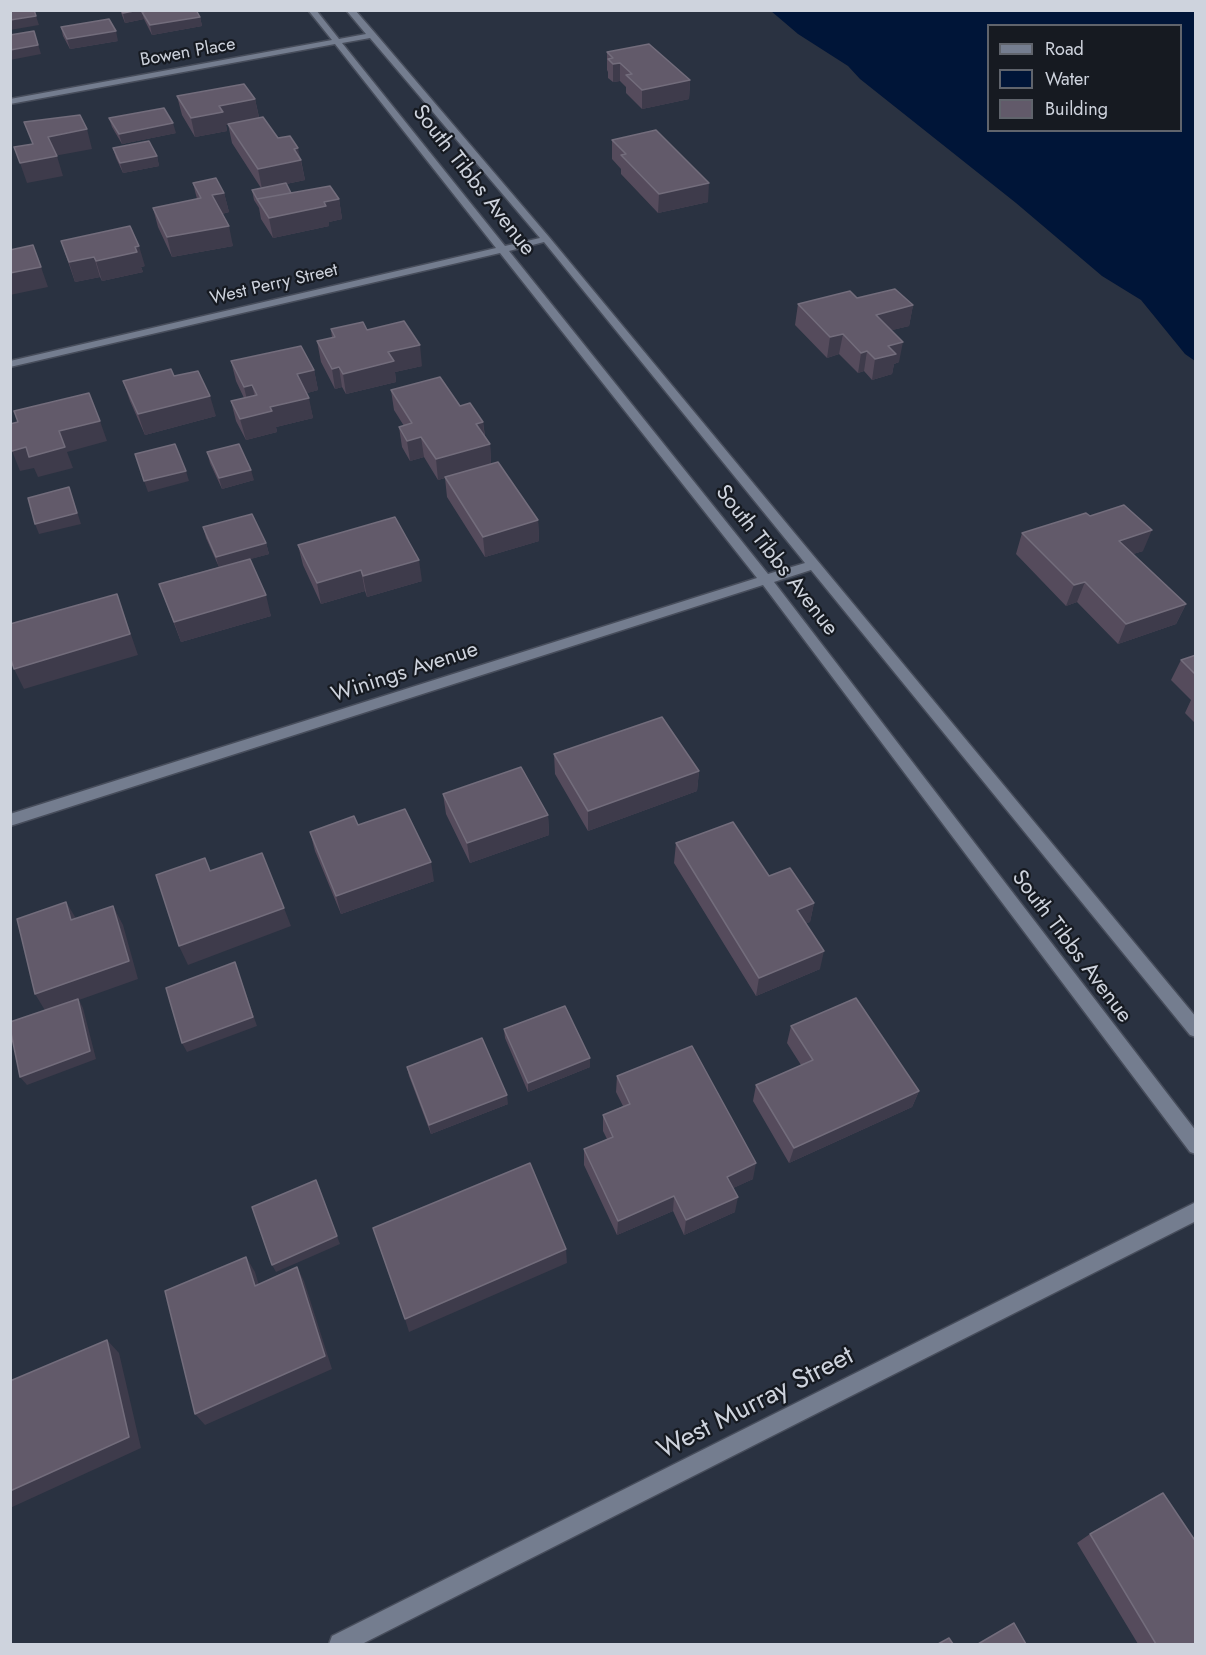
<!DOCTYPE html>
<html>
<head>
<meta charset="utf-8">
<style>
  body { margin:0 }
  #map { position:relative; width:1206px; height:1655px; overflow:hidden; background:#2a3241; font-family:Jost,sans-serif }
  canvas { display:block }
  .frame { position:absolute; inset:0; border:12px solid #ced3dd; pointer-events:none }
  .legend { position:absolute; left:987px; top:24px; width:195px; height:108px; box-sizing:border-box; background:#161a21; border:2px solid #60646c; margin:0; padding:8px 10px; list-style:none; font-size:18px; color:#ced3dd }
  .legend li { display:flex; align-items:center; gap:12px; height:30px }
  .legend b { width:30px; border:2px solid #60646c }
</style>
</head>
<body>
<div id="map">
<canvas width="1206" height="1655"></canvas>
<div class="frame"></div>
<ul class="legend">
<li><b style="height:8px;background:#747d8f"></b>Road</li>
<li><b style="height:16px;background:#001538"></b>Water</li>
<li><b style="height:16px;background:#625a6a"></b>Building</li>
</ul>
</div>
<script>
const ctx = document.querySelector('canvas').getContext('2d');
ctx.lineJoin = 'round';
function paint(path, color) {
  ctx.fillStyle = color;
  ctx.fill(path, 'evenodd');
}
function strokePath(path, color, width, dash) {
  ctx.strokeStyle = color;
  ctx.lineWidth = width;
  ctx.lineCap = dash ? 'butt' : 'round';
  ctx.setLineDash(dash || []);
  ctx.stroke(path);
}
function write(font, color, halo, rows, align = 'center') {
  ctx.font = font + ' Jost,sans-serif';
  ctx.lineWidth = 4.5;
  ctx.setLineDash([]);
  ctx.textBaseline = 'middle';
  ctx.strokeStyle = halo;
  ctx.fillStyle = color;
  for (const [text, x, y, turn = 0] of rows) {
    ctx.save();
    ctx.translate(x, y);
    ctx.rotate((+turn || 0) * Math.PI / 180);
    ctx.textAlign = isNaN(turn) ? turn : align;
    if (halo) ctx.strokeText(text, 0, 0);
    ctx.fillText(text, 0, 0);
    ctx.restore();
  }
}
const water = new Path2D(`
  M771 11H1195V361L1185 354 1141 300 1102 276 1016 203 860 79 848 66 798 34ZM988 26H1180V130H988Z`);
const minor = new Path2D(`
  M308 10H316L339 39 366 34 346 10H355L375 33 549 237 1196 1017V1037L1190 1035 811 570 774 582 1196 1131V1154L1190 1152 763 585 10 826V814L757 578 500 253 10 367V361L496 248 335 44 10 104V99L332 40ZM370 38 540 238 505 246 342 43ZM544 242 805 563 768 574 509 251Z
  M1196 1202V1221L362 1644H329L332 1636Z`);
const wall = new Path2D(`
  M120 10H196L200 17 202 26 152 35 144 19 125 23Z
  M61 27 118 41 70 49 63 36Z
  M607 52 690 80 689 99 642 109 626 93V87L620 81 613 82 608 78V72L607 70Z
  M177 96 255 99 259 117 278 138 301 160 305 180 286 184 291 193 339 199 342 219 329 222V226L273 238 261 219 259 208 254 200 252 190 261 188 232 143 228 124 226 125 227 131 195 137 182 115Z
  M109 118 176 133 122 144 112 127Z
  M612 140 708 202 658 213 621 174V169L612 159Z
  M113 148 157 156 159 166 123 173 116 158Z
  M193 183 224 193 229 212 222 214 233 246 172 257 158 227 153 208 197 199Z
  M61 241 145 266 141 267 143 272 102 281 100 277 75 282Z
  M857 298 913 305 909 326 892 330 899 362 894 364 892 374 872 380 864 371 858 373 839 354 827 358 795 325 798 304Z
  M331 329 422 366 395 372 396 382 346 394 342 387 335 389 321 362 317 341 332 338Z
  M231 361 314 370 318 390 307 393 313 418 276 427 277 432 246 440 236 421 231 401 244 398 236 381Z
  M174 376 216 416 145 435 130 401 123 381Z
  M391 390 460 406 483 422 485 436 490 444 491 464 538 520 539 541 485 557 447 497 445 478 438 480 424 457 410 461 402 447 399 427 404 426 394 410Z
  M207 452 254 480 222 489 210 463Z
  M1090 516 1143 551 1133 554 1186 604 1176 624 1118 644 1077 602 1066 606 1016 554 1022 533Z
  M203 527 266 543 269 554 250 559 271 616 181 642 159 584 219 567 206 538Z
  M298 545 422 581 367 597 365 591 321 604 303 565Z
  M1196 655V724L1185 713 1191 700 1171 680 1181 660Z
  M554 754 699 771 697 791 588 831 555 774Z
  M443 794 548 815 549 835 470 863 446 814Z
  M310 832 434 881 341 914 315 851Z
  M676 843 769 876 814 903 810 922 806 923 820 969 756 996 674 863Z
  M791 1026 919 1091 912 1107 789 1163 753 1101 756 1085 801 1065 787 1043Z
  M504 1029 590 1067 528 1092 505 1038Z
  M407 1067 508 1104 431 1134 409 1076Z
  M617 1076 753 1179 733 1188 735 1212 684 1235 673 1211 617 1235 584 1165V1149L607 1139 603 1131V1115L623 1106 616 1092Z
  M1090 1534 1196 1644H1138L1077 1543Z`);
const shadedWall = new Path2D(`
  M139 10H157L142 12 144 19 125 23 123 13Z
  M36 16 39 25 10 30V20Z
  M200 17 202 26 152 35 150 25Z
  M34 31 41 54 10 60V50Z
  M116 31 118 41 70 49 67 39Z
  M620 63V81L613 82V64Z
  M690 80 689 99 642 109V90Z
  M255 99 259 118 226 125 227 131 195 137 191 118 219 106Z
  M173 123 176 133 122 144 119 134Z
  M87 129 92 149 54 156 48 137Z
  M298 148 305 180 262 189 258 169 294 149Z
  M57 156 63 176 27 183 20 163Z
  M157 156 159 166 123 173 120 163Z
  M709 183 708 202 658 213 659 194Z
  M224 193 229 212 217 215 212 195Z
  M339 199 342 219 329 222V226L273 238 269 218 324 202Z
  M229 226 233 246 172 257 167 237Z
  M139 246 145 266 141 267 143 272 102 281 96 261Z
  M94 257 100 277 75 282 69 262Z
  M41 267 48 287 10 295V273Z
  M913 305 909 326 872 335 876 315Z
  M843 334 839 354 827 358 830 337Z
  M903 342 899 362 894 364 892 374 872 380 875 359 888 346Z
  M420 345 422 366 395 372 396 382 346 394 343 374 388 352Z
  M867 351 864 371 858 373 861 353Z
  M339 367 342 387 335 389 332 369Z
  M314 370 318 390 301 395 297 374Z
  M252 385 257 406 249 408 244 387Z
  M210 396 216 416 145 435 138 414Z
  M309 398 313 418 276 427 277 432 246 440 240 419 270 407Z
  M100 421 107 441 67 452 73 468 38 477 34 468 20 471 12 451 26 447 59 431Z
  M483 422 485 442 476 424Z
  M421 437 424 457 410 461 407 441Z
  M490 444 491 464 438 480 436 459Z
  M251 470 254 480 222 489 219 478Z
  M186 471 189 481 148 492 144 481Z
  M69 487 81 524 39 534 35 524Z
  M538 520 539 541 485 557 483 537Z
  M1152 530 1143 551 1111 561 1119 541Z
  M266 543 269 554 219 568 216 557Z
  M419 560 422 581 367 597 363 576Z
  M361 570 365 591 321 604 317 583Z
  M1085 582 1077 602 1066 606 1074 585Z
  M117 594 138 655 24 689 14 669Z
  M266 595 271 616 181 642 174 622Z
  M1186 604 1176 624 1118 644 1126 624Z
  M699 771 697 791 588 831V811Z
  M548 815 549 835 470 863 467 843Z
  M431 862 434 881 341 914 336 896Z
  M66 902 77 920H71Z
  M814 903 810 922 793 928 797 910Z
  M113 906 123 925 138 979 79 1000 83 1008 96 1059 27 1085 20 1077 46 1012 35 994Z
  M284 908 291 926 188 965 179 946Z
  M824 951 820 969 756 996 759 978Z
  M235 962 257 1026 187 1052 182 1043Z
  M590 1058V1067L528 1092V1083Z
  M919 1091 912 1107 789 1163 794 1148Z
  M507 1095 508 1104 431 1134 429 1125Z
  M756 1163 753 1179 725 1192 727 1177Z
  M319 1188 340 1244 276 1272 272 1265Z
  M674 1196 673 1211 617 1235 618 1221Z
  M738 1197 735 1212 684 1235 686 1220Z
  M566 1249 567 1263 409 1332 405 1319Z
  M246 1257 255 1272 263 1299 255 1286Z
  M297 1267 304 1281 332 1369 205 1425 195 1414Z
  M107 1340 119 1353 141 1448 10 1508V1491Z`);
const building = new Path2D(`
  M10 10H34L36 16 10 20Z
  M121 10H139L123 13Z
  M151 10H196L200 17 150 25 142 12Z
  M109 19 116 31 67 39 61 27Z
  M34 31 38 45 10 50V35Z
  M649 44 690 80 642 90 626 75 632 74 620 63 613 64 608 59 613 58 607 52Z
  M244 84 255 99 219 106 223 112 191 118 177 96Z
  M164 108 173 123 119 134 109 118Z
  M80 115 87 129 48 137 57 156 20 163 14 147 33 144 24 122Z
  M263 117 278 138 290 136 298 148 294 149 301 160 258 169 228 124Z
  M656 130 709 183 659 194 621 155 626 154 612 140Z
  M149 141 157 156 120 163 113 148Z
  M216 178 224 193 212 195 229 226 167 237 153 208 201 198 193 183Z
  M286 183 291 193 257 199 252 190Z
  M330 186 339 199 324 202 326 206 269 218 257 199Z
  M130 226 139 246 135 247 137 252 96 261 94 257 69 262 61 241Z
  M33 245 41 267 10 273V250Z
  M895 289 913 305 876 315 903 342 888 346 896 354 875 359 867 351 861 353 843 334 830 337 798 304 850 291 857 298Z
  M404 321 420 345 388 352 394 361 343 374 339 367 332 369 317 341 335 337 331 329 363 322 367 330Z
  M301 346 314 370 297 374 309 398 270 407 272 411 240 419 231 401 257 395 252 385 244 387 231 361Z
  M171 369 174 376 198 371 210 396 138 414 123 381Z
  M440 377 460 406 470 403 483 422 476 424 490 444 436 459 421 437 407 441 399 427 412 423 391 390Z
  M89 393 100 421 59 431 65 447 29 457 26 447 12 451 10 447V424L18 422 14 411Z
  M175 444 186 471 144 481 135 454Z
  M239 444 251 470 219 478 207 452Z
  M498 462 538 520 483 537 445 477Z
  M69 487 77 513 35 524 28 498Z
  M1124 505 1152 530 1119 541 1186 604 1126 624 1085 582 1074 585 1022 533 1086 513 1090 516Z
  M252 514 266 543 216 557 203 527Z
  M395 517 419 560 363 576 361 570 317 583 298 545Z
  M250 559 266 595 174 622 159 584Z
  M117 594 130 634 14 669 10 656V624Z
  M1196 655V675L1181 660Z
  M662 717 699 771 588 811 554 754Z
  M521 767 548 815 467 843 443 794Z
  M405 809 431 862 336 896 310 832 354 816 358 825Z
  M733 822 769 876 790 868 814 903 797 910 824 951 759 978 676 843Z
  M262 853 284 908 179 946 156 875 205 858 210 871Z
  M66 902 71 920 113 906 129 961 35 994 17 919Z
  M235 962 253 1017 182 1043 166 988Z
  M856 998 919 1091 794 1148 756 1085 813 1060 791 1026Z
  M78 999 90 1051 20 1077 10 1028V1022Z
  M565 1006 590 1058 528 1083 504 1029Z
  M482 1038 507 1095 429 1125 407 1067Z
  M692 1046 756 1163 727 1177 738 1197 686 1220 674 1196 618 1221 584 1149 613 1137 603 1115 630 1104 617 1076Z
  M530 1163 566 1249 405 1319 373 1228Z
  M316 1180 337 1236 272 1265 252 1207Z
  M246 1257 255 1286 297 1267 325 1356 195 1414 165 1291Z
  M107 1340 129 1437 10 1491V1381Z
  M1163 1493 1196 1542V1644H1156L1090 1534Z
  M1014 1623 1026 1644H978Z
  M949 1638 953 1644H938Z`);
const farStreetnames = [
  ["Bowen Place",188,53,-10],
  ["West Perry Street",274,285,-13]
];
const streetNames = [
  ["South Tibbs Avenue",473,181,52],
  ["South Tibbs Avenue",776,561,52],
  ["Winings Avenue",405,673,-18],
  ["South Tibbs Avenue",1071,947,53]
];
const nearStreetnames = [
  ["West Murray Street",756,1404,-27]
];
paint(water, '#001538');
strokePath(minor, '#474d5b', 3);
paint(minor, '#747d8f');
paint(wall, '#554b5c');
paint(shadedWall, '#3e3b4b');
paint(building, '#625a6a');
strokePath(building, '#736d7c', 1.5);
write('18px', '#ced3dd', '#161a21', farStreetnames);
write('22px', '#ced3dd', '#161a21', streetNames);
write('27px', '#ced3dd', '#161a21', nearStreetnames);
</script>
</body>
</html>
